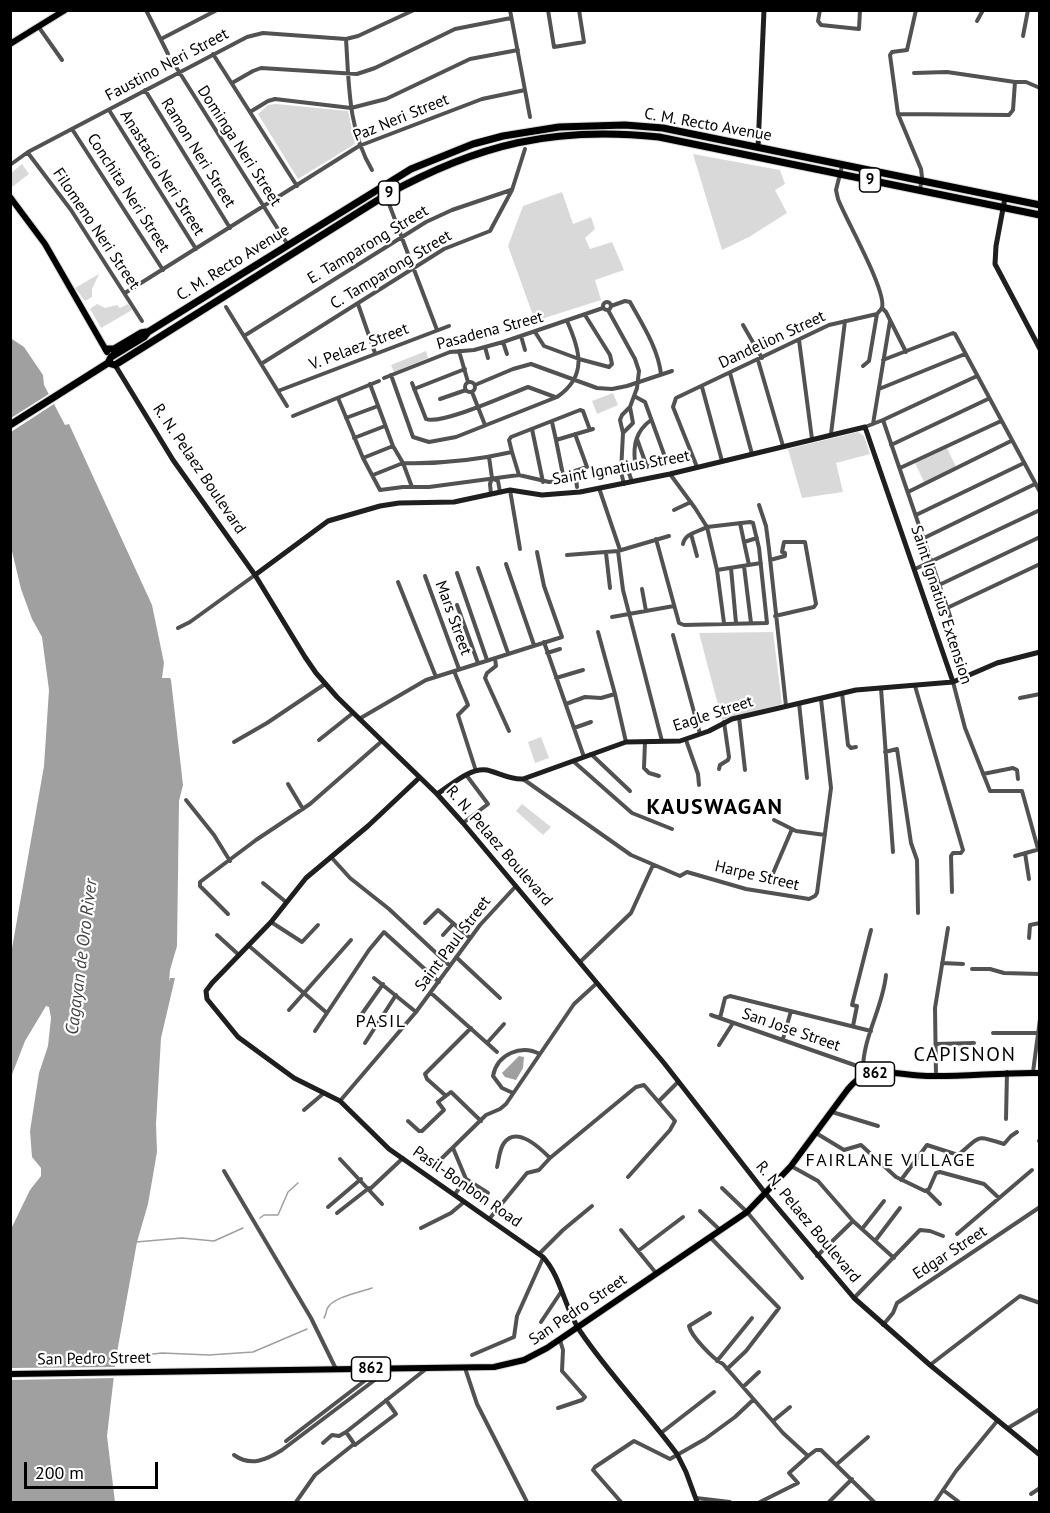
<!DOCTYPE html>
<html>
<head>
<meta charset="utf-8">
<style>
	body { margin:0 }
	#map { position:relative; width:1050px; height:1513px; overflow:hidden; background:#fff; font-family:"PT Sans",sans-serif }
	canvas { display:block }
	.frame { position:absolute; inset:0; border:12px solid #000; pointer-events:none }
	.scale { position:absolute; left:24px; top:1462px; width:134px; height:27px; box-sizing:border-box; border:3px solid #000; border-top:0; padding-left:8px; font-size:18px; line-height:21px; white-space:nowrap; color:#000; -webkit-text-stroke:4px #fff; paint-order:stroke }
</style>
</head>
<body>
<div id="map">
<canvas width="1050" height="1513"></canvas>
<div class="frame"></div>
<div class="scale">200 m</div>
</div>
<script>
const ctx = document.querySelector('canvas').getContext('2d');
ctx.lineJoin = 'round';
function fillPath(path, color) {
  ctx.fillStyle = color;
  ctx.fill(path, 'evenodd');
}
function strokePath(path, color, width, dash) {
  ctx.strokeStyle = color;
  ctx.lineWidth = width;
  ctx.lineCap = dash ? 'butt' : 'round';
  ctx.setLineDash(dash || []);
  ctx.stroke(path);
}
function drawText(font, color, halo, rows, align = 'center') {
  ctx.font = font + ' "PT Sans",sans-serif';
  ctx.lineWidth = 4.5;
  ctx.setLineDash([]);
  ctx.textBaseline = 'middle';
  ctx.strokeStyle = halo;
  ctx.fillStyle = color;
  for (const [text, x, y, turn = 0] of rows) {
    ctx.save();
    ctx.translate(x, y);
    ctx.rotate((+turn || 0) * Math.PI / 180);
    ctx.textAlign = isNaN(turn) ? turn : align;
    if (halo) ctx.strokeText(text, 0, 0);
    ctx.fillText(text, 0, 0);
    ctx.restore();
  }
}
const green = new Path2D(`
	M276 104 348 111 355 144 298 179 258 114 268 105Z
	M693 154 780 170 785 184 775 190 787 213 749 237 722 250Z
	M22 164 29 174 12 187 11 173Z
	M562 192 573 224 591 217 595 229 585 238 590 249 612 242 624 270 595 280 601 300 535 321 508 246 523 206Z
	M99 274 92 289V297L85 301 75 288Z
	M97 304 105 308 117 305 120 308 128 304 132 310 101 328 90 309Z
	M426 351 428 358 394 372 391 365Z
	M613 393 618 405 597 414 592 401Z
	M858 432 864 436 870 454 836 463 843 492 802 498 788 449Z
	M947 448 956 467 924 482 915 463Z
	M773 632 782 704 722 720 699 633Z
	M541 737 549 758 535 763 528 742Z
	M522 804 551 827 543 835 516 811Z`);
const water = new Path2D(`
	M10 335 12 339 24 347 43 375 44 385 65 425 69 424 152 605 164 663 162 678H170L171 680 183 785 179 801 177 946 170 970 169 982 170 978H175L161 1038 156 1124 157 1152 148 1204 137 1242 116 1358 107 1436 115 1502H11V1229L30 1190 41 1176V1168L32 1157 30 1131 39 1073 48 1046 51 1018 49 1007 46 1006 25 1041 11 1077V954L44 766 49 690 42 637 32 619 21 589 11 547Z
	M519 1056 524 1057 523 1068 516 1080 505 1077 502 1073Z`);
const pier = new Path2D(`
	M52 392 57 402 11 432V418Z
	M118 1367 117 1378 10 1380 11 1368Z`);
const stream = new Path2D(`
	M260 1218 264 1215H278L288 1192 298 1183
	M136 1242 182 1238 214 1241 243 1228
	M324 1318C326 1315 326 1312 327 1309 332 1297 361 1292 372 1288
	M115 1358 162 1353 209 1355 253 1352 307 1329`);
const street = new Path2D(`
	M146 10 168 54
	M510 10 530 117
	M548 10 554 47 584 42 579 10
	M820 10 818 21 821 25 859 29 860 10
	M916 10 907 50 892 52 890 55 898 114 921 169 922 177 920 190
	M977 21 983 10
	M38 26 62 60
	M1023 36 1028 10
	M161 39 217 10
	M346 39C349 84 348 130 372 170
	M213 54 297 186
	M171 59 288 245
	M1015 82H1026L1040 88
	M232 83 253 71 261 68 357 74 375 68 455 29 511 18
	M145 90 230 228
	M109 110 196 249
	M250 112 268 101 275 99 351 108 386 99 470 59 518 50
	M898 114 1009 115 1013 110 1015 82 947 72 914 73
	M72 129 163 270
	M28 153 71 210 142 321
	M10 165 28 152 247 37 263 33 346 39 358 36 414 10
	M842 166 836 190 838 199C846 220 887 291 882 308L886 312 906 352
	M386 196 437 330
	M125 293 359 146 482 99 525 90
	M603 306a4 4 0 1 1 8 0a4 4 0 1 1-8 0Z
	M358 304 375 353
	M611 306 625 301 630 302C642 324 658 348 661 374
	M226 307 287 406
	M608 310 635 359 639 371 637 388 630 407 622 415 620 420 623 433 621 472 624 484
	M743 325 762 358
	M535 332 544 346 579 359 609 367 612 364 610 355 585 315
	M244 336 426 222 452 210 511 190
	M521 336 525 350
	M799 340 812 439
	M503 342 507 354
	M485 347 488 358
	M459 351 468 382
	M758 360 783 446
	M883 360 953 333 955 334 1040 492
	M261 364 444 249 490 231 512 190 525 149
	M863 366 869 361 877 314
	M730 373 752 454
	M391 375 413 437 429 442 456 437 557 397C588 376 580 350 567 321
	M384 378 450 352 474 350 503 342 603 308
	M465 387a5 5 0 1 1 10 0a5 5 0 1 1-10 0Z
	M412 383 426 419C442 425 509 394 528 387L555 397
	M370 384 393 446 403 463C439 464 477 460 512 452L509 440 511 437 580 410 583 411 590 430
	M475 385 513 369 531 364 597 388 612 389 627 386 672 371
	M702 387 722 461
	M414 389 465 369
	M879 389 965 354
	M278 391 449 326
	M472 392 485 425
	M634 396 645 402 665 457 662 463 641 468 635 462C633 445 636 431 651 420
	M338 398 363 458
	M440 399 466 390
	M293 416 379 381
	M346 418 378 406
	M883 420 951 619
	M552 422 556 440
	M873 424 890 321
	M865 427 883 420 977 376
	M532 429 543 482
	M623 433 633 423 630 407
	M831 434 845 321
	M354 438 385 426
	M637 439 647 467
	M891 445 988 399
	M393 446 363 458 380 490 403 487H429L519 475 549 482 576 479 575 471 587 467 575 434
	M512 452 519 475
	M489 457 492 478 490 484 491 494
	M622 466 628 470 632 482
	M697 467 673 407 676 398 829 325 877 314 882 308
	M900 468 1001 421
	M373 475 403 463 412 487
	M493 479 498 481 500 492
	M576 479 577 487
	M564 480 556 440 593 429
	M599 488 620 550
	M510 490 520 549
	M908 492 1011 441
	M759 505 766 526 769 549 786 706
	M674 510 691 502
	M916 515 1024 463
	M740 523 744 542
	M691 534 697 556
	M924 538 1035 484
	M656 539 679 623 684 625 767 623 759 548 753 523 750 522 707 527 695 508 670 474
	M683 544C685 533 698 532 707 527L717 570 761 563
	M618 551 623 590 662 741
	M606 553 610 588
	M567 555 618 551 669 536
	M770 560 785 556V553L782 552 784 542H805L816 604 814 607 775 616
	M506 564 534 645
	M749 565 744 542 757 538
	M744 566 751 623
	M478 568 508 653
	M731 568 736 623
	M915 569 1040 510
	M717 570 724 623
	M457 573 487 660
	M425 576 459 669
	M398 582 436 677
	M939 585 1040 537
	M642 589 646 611
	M457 605 478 663
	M947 608 1040 564
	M612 617 674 606
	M178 628 190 622 255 575
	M598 632 615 694 626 742
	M673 635 700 734
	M544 642 584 757
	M547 653 560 649
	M495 658 496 666 487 673 485 678 509 731
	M454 671 468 705 458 715 476 771
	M556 678 583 670
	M953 682 965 728 990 791H1022L1038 849
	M915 686 963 850 961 853H953L951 856 952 892
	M881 688 893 852
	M842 693 848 745 851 748 856 747
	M1020 698 1040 694
	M799 703 807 778
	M566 704 585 697 601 698 615 694
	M739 717 745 770
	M359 719 426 680 562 637 544 586 537 552
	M574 728 591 722
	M319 740 353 713
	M686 740 698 774 699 785
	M234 742 267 723 325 684
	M645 742 644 768 649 773 659 776
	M885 752 897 749 911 843 917 860 918 913
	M591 754 630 791
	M573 761 632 813 672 829
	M719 769 720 765 728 760 729 757 724 722
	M983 774 1013 768 1017 770 1018 779
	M523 779 631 855 680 876 687 872 746 889 809 899 815 896 817 893 831 788 821 699
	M288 784 303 809
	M186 800 214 835 230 861
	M774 820 796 831 825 835
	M463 823 488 804 467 776
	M1025 853 1029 879
	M1015 856 1040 849
	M331 857 350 878 389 909 450 966
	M771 878 792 829
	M263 883 286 902
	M228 914 200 886V882L256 840 310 804 382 741
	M271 922 302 942 318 925
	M425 923 438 910 470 938
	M217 935 239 955
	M443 935 453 924
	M1029 938 1030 925 1040 923
	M248 945 327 1013
	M456 957 500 998
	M580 962 631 913 653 865
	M942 963 963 964
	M972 969H990L1004 973 1040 974
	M374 978 416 1012
	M431 993 497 1052
	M289 1010 351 940
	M711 1015 863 1068
	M359 1018 383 984
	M720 1018 725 998 730 996 871 1031
	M853 1026 857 1006 852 1005 871 930
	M315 1031 369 950 384 932 439 982
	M993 1033H1037
	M783 1039 791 1011
	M365 1043 396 995
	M487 1043 504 1024
	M936 1044 974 1043
	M719 1045 733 1023
	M863 1069C863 1037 883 1007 886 975
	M1033 1072 1040 1019
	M936 1076 935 1008 948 928
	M513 1093 502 1088 493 1076C497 1054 521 1044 540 1054
	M445 1095 427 1079 425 1074 471 1028
	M660 1100 678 1082
	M340 1101 416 1012 480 925 516 886
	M304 1110 324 1093
	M832 1112 878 1126
	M1006 1119 1007 1072
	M408 1121 419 1131H422L444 1110 438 1102 451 1092 481 1121
	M816 1133 844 1150 861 1145 896 1177 925 1191 929 1189 936 1173 940 1172 984 1184 999 1198
	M1039 1141 1040 1140
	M453 1148 466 1179 455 1194
	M340 1159 382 1204
	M437 1163 486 1115 500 1109 506 1104 574 1004 597 983
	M791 1166 818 1181 853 1221 894 1258
	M497 1167C499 1160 499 1150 504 1143 517 1125 541 1149 550 1158L636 1087 644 1085 675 1121 670 1130 628 1177
	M224 1171 311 1318 336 1369
	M466 1179 488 1193
	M901 1180 927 1145 958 1155C981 1137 973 1134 1004 1144L1011 1136 1017 1132
	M722 1188 747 1212 802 1278
	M370 1189 403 1158
	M927 1191 940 1204
	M328 1207 361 1179
	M700 1211 720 1230
	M337 1213 369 1188
	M490 1218 527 1173 539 1170 550 1158
	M421 1228 451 1213 464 1202
	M862 1229 884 1201
	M621 1230 656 1273
	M957 1234 1032 1170
	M710 1237 779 1308 746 1351 727 1369
	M875 1241 900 1208
	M638 1251 683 1217
	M539 1254 563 1230 592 1206
	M817 1256 853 1221
	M854 1298 920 1230 930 1231 943 1236
	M710 1313 689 1326C691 1336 713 1359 723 1364L783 1433 808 1456 816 1450H821L874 1502
	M541 1322 561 1292
	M883 1325 893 1313 897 1303 1040 1207
	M472 1355 514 1337 517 1316 543 1258
	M717 1361 752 1318
	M930 1365 1020 1296 1040 1303
	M465 1368 477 1404 527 1502
	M743 1387 759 1372
	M558 1408 582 1400 585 1397 562 1371 563 1350 560 1340
	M773 1421 790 1407
	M1008 1428 1040 1409
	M346 1432 355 1445 396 1414 386 1400
	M661 1433 714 1392
	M286 1441 367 1379 373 1370
	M323 1443 332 1435 339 1436 346 1432 426 1369
	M234 1455C251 1467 266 1460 282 1450L388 1370
	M837 1464 868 1437
	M943 1490 959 1502
	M1031 1494 1040 1488
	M696 1498 730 1502
	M296 1502 315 1475 354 1444
	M621 1502 593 1470 595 1467 634 1441 670 1459 705 1439 735 1417 753 1400
	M760 1502 798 1483 789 1473 808 1456
	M829 1502 852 1479
	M935 1502 956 1471 998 1420`);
const secondary = new Path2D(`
	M758 148 764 10
	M1005 198 996 246 995 264 1040 349
	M115 365 173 460 255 575 305 657 316 673 337 697 437 794 463 823 664 1063 766 1194 854 1298 930 1365 1040 1455
	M255 575 328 521 380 506 399 503 454 502 510 490 542 495 580 492 670 474 865 427 953 682
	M419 778 368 826 306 878 271 922 212 983 206 991 207 999 238 1037 294 1078 340 1101 389 1149 543 1257C562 1278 564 1308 580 1331 609 1374 646 1412 677 1454L686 1472 697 1502
	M437 794C450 786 470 767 487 770 499 773 511 780 523 779L626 742 680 741 709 731 732 719 856 690 953 682 997 663 1040 652`);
const primary = new Path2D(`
	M10 44 65 10
	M10 197 45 244 107 352
	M10 1374 494 1367 524 1360 547 1348 747 1212 791 1166 848 1089C853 1083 858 1078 866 1075 885 1069 908 1076 927 1076 965 1077 1002 1072 1040 1073`);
const highway = new Path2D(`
	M106 349H114L141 333 146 332
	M108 363 115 365 386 195C478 144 554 126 659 137L1040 215
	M10 425 108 363 111 357 144 337 148 332 411 169 473 144 503 136 559 127 625 125 663 128 1040 205`);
const shields = [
	[870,180,21],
	[389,193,21],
	[875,1074,39],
	[371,1369,39]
];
const shieldNames = [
	["9",870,180],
	["9",389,193],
	["862",875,1074],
	["862",371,1369]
];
const streetNames = [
	["Faustino Neri Street",167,65,-28],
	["Paz Neri Street",401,118,-22],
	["C. M. Recto Avenue",708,125,10],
	["Dominga Neri Street",239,146,57],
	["Ramon Neri Street",198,153,58],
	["Anastacio Neri Street",162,173,58],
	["Conchita Neri Street",128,193,57],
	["Filomeno Neri Street",96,229,56],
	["E. Tamparong Street",368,245,-31],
	["C. M. Recto Avenue",233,263,-32],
	["C. Tamparong Street",391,270,-31],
	["Pasadena Street",490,331,-15],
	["Dandelion Street",772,340,-25],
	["V. Pelaez Street",359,347,-21],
	["Saint Ignatius Street",621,468,-10],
	["R. N. Pelaez Boulevard",199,469,56],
	["Saint Ignatius Extension",941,605,72],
	["Mars Street",453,618,70],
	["Eagle Street",713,714,-18],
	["R. N. Pelaez Boulevard",499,846,49],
	["Harpe Street",757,876,13],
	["Saint Paul Street",453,944,-53],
	["San Jose Street",791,1030,19],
	["Pasil-Bonbon Road",467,1187,35],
	["R. N. Pelaez Boulevard",808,1222,50],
	["Edgar Street",950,1253,-33],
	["San Pedro Street",578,1310,-34],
	["San Pedro Street",94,1359,-1]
];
const waterNames = [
	["Cagayan de Oro River",82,957,-83]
];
const neighbourhoodNames = [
	["PASIL",381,1022],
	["FAIRLANE VILLAGE",891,1161]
];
const quarterNames = [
	["CAPISNON",965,1055]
];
const districtNames = [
	["KAUSWAGAN",715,808]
];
fillPath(green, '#d9d9d9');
fillPath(water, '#a0a0a0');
fillPath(pier, '#fff');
strokePath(stream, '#a0a0a0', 1.5);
strokePath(primary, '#dbdbdb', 8);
strokePath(highway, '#dbdbdb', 9);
strokePath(street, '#525252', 4);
strokePath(secondary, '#1f1f1f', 5);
strokePath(primary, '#000', 6);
strokePath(highway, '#000', 7);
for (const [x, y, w] of shields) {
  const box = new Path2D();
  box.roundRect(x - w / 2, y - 12, w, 24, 4.5);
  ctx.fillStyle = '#fff';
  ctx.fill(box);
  strokePath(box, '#000', 1.5);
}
drawText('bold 15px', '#000', null, shieldNames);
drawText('16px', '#000', '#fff', streetNames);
drawText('italic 18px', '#414141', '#fff', waterNames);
ctx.letterSpacing = '1.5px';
drawText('18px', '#000', '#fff', neighbourhoodNames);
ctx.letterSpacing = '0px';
ctx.letterSpacing = '1.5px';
drawText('20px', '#000', '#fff', quarterNames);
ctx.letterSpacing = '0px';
ctx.letterSpacing = '1.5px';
drawText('bold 22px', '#000', '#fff', districtNames);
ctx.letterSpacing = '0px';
</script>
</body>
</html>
